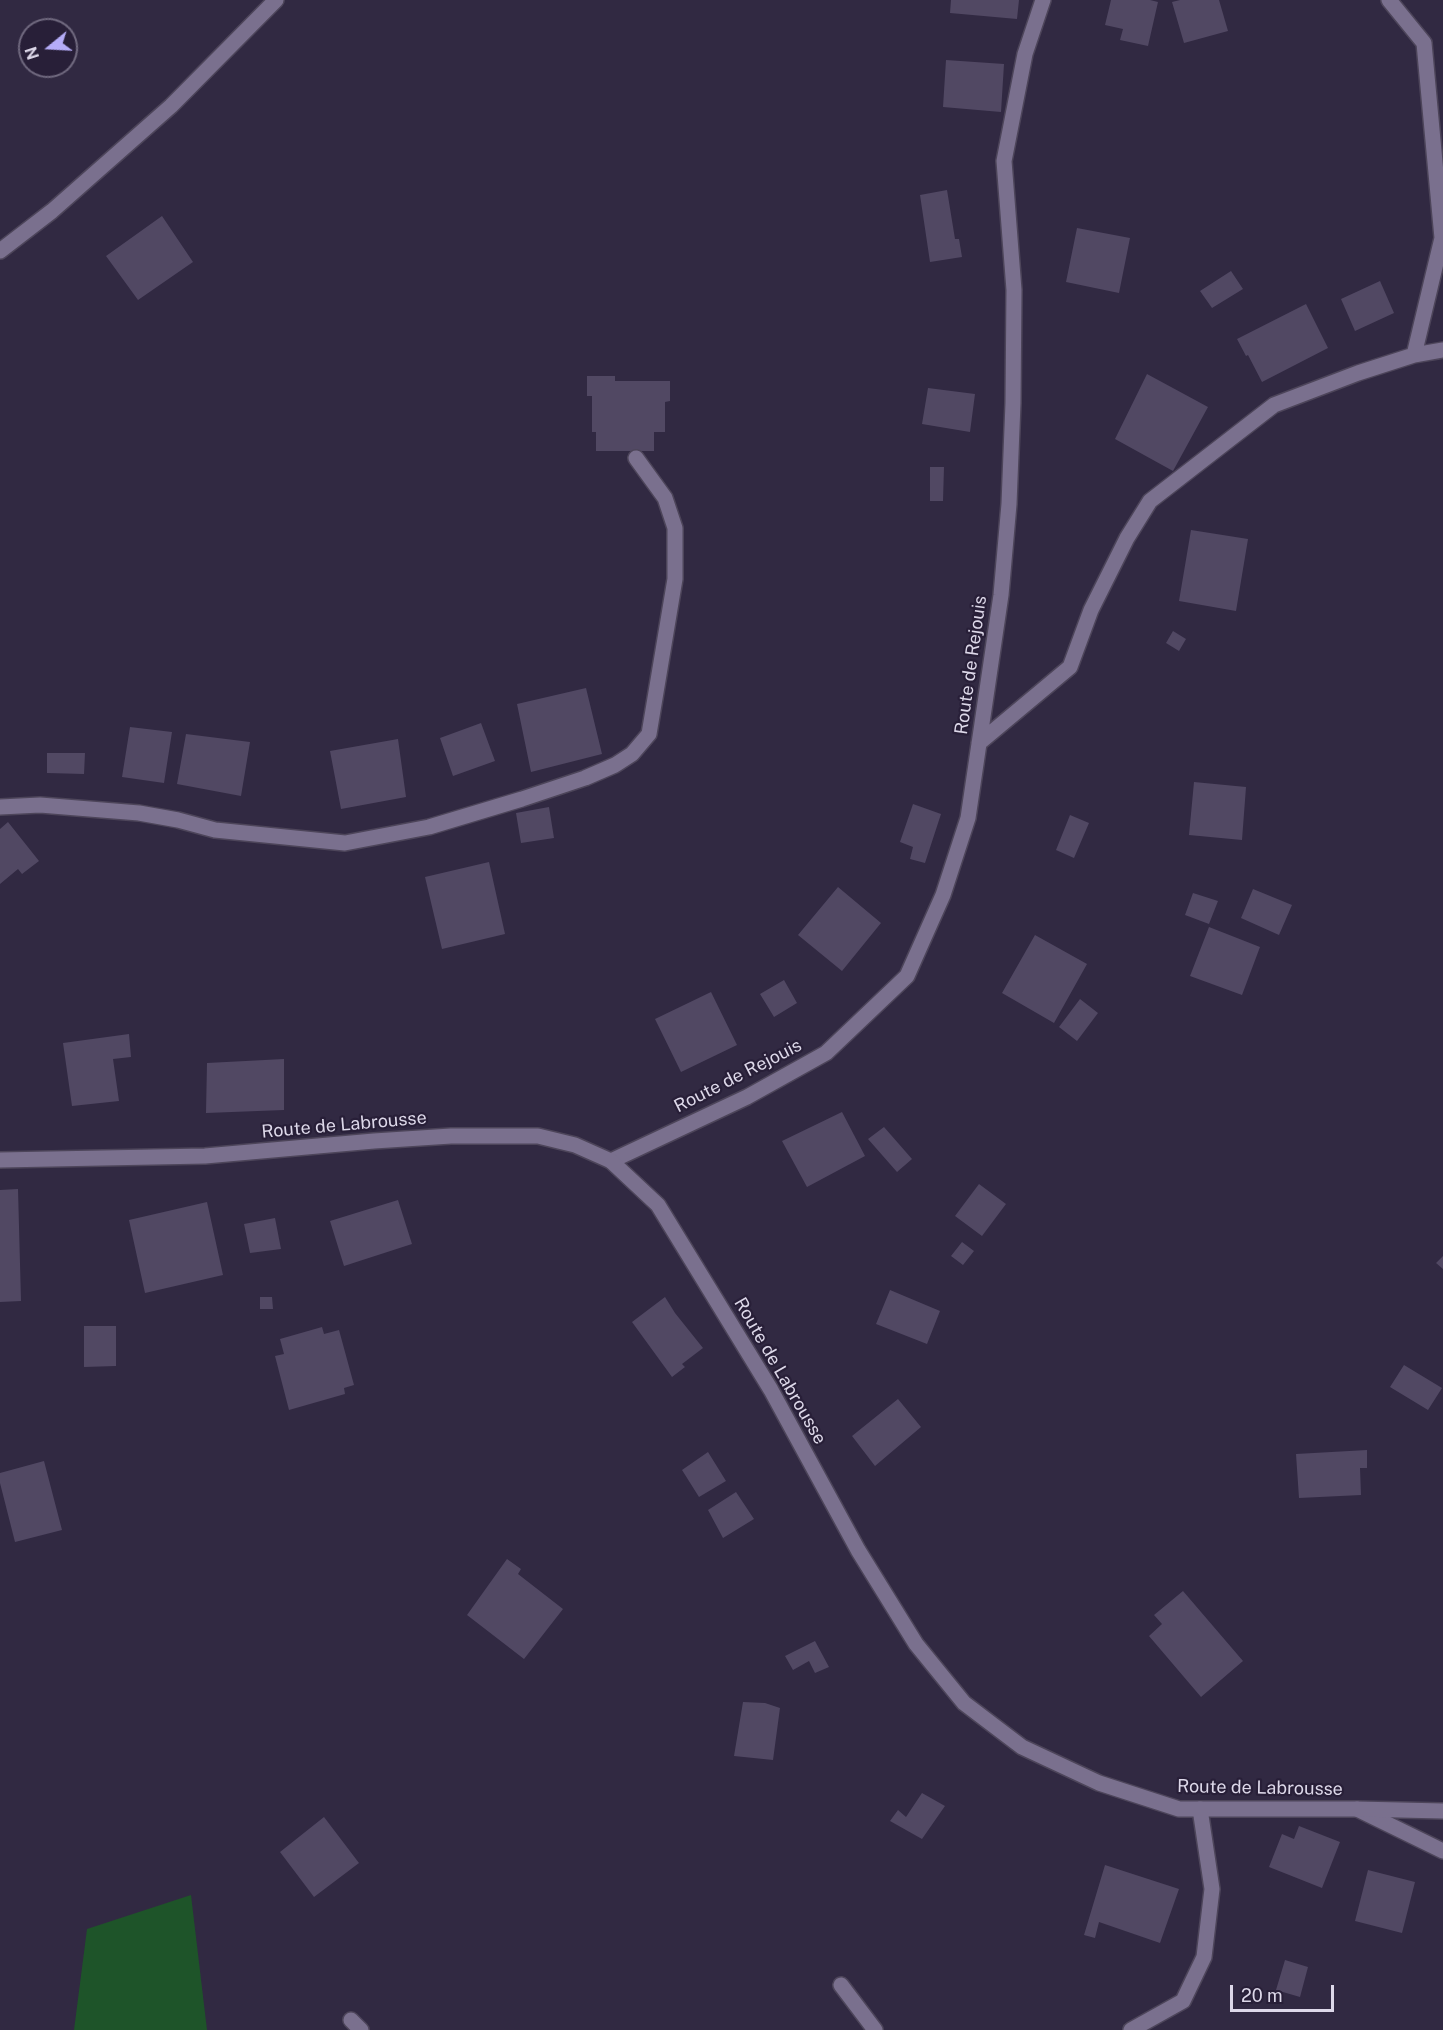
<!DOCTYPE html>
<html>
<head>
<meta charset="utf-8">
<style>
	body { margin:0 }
	#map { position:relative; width:1443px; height:2030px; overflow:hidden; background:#312942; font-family:"Public Sans",sans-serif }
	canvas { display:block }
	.north { position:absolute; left:18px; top:18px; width:60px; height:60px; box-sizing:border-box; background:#281f38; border:2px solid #70697f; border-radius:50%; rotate:252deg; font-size:16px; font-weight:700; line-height:24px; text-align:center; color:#ddd8e9 }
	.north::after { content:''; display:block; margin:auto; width:21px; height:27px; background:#b5acf8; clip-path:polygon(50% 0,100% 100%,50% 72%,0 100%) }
	.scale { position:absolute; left:1230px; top:1985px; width:104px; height:27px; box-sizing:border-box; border:3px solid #ddd8e9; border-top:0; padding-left:8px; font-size:18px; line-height:21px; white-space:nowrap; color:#ddd8e9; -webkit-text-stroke:4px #281f38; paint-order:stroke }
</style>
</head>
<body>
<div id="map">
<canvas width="1443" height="2030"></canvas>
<div class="north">N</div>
<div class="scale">20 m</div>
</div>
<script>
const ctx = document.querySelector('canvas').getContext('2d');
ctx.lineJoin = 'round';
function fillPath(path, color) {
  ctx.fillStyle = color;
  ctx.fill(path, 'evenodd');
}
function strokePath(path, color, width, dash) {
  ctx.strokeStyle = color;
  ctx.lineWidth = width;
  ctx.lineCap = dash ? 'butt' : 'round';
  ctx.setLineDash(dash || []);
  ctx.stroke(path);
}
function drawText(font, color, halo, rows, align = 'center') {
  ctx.font = font + ' "Public Sans",sans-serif';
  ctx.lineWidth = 4.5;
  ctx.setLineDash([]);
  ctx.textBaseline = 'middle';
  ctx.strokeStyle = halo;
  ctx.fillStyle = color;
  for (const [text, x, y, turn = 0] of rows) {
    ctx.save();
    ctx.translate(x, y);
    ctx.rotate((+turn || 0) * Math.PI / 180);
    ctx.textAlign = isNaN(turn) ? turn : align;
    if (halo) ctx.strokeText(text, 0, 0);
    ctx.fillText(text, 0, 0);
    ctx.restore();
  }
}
const green = new Path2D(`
	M191 1895 207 2030H74L87 1929Z`);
const building = new Path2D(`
	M951 0H1019L1017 19 950 13Z
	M1111 0H1150L1158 2 1148 46 1120 40 1123 29 1105 25Z
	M1180 0H1219L1228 31 1184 43 1172 2Z
	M946 60 1004 64 1001 112 943 107Z
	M947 190 955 239H959L962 257 930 262 920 195Z
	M162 216 193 262 138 300 106 256Z
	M1077 228 1130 238 1119 293 1066 282Z
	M1231 271 1243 289 1212 308 1200 291Z
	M1380 281 1394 313 1355 331 1341 299Z
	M1306 304 1328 348 1262 382 1248 355 1246 356 1237 339Z
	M1147 374 1208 407 1173 471 1115 439Z
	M587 376H615V381H670V401L665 402V432H654V451H596V432H592V396H587Z
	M928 388 975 394 970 432 922 424Z
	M930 467H944L943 501H930Z
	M1191 530 1248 539 1236 611 1179 601Z
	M1173 631 1186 639 1179 651 1166 643Z
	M586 688 602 754 531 772 517 704Z
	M481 723 495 761 453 776 440 738Z
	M130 727 172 732 164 783 122 777Z
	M186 734 250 742 241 796 177 784Z
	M398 739 406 797 341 809 330 751Z
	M47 753H85L84 774 47 773Z
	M1194 782 1246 787 1242 840 1189 835Z
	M913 804 941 814 925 863 910 859 913 847 900 842Z
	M549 807 554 838 521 843 516 813Z
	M1070 815 1089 823 1074 858 1056 850Z
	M8 822 39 861 22 874 18 869 0 884V829Z
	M489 862 505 934 442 949 425 877Z
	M838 887 881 923 842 971 798 935Z
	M1253 889 1292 905 1279 935 1241 918Z
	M1193 893 1218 901 1209 924 1185 915Z
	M1209 927 1260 947 1242 995 1190 976Z
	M1035 935 1087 964 1054 1023 1002 993Z
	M784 980 797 1003 774 1017 760 994Z
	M711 992 737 1045 681 1072 655 1019Z
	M1080 999 1098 1013 1077 1041 1059 1027Z
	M129 1034 131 1057 113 1059 119 1101 72 1106 63 1043Z
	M284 1059V1110L206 1113 207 1063Z
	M842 1112 865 1156 807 1187 782 1141Z
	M884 1127 912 1159 897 1172 868 1139Z
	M979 1184 1006 1204 982 1236 955 1216Z
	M18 1189 21 1301 0 1302V1190Z
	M398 1200 412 1244 344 1266 330 1221Z
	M207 1202 223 1275 145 1293 129 1220Z
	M275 1218 281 1249 250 1253 244 1224Z
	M962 1242 974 1251 963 1265 951 1256Z
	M1443 1256V1269L1436 1263Z
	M890 1290 940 1311 927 1344 876 1324Z
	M260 1297H272L273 1309H260Z
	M665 1297 675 1313 703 1348 682 1364 685 1367 672 1377 632 1322Z
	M84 1326H116V1366L84 1367Z
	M322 1327 324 1334 339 1330 354 1385 344 1388 345 1394 289 1410 275 1356 284 1354 280 1339Z
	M1404 1365 1442 1388 1428 1410 1390 1387Z
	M898 1399 921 1427 875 1466 852 1436Z
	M1367 1450V1468H1360L1361 1495 1299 1498 1296 1454Z
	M708 1452 726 1481 699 1497 682 1470Z
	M44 1461 62 1530 15 1542 0 1483V1473Z
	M736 1492 754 1519 723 1538 708 1510Z
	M507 1559 521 1569 518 1574 563 1609 524 1659 467 1615Z
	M1183 1591 1243 1661 1201 1697 1149 1636 1162 1624 1154 1615Z
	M815 1641 829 1667 815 1673 809 1661 793 1670 785 1656Z
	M743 1702 765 1703 780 1708 773 1760 734 1756Z
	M922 1793 945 1806 922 1839 890 1821 898 1810 906 1817Z
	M324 1817 359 1863 314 1897 280 1852Z
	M1299 1826 1340 1842 1322 1888 1269 1867 1282 1834 1294 1839Z
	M1105 1865 1179 1889 1160 1943 1099 1922 1095 1938 1084 1935Z
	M1368 1870 1415 1882 1402 1933 1355 1921Z
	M1285 1960 1308 1967 1300 1997 1276 1990Z`);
const service = new Path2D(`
	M351 2020 361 2030`);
const minor = new Path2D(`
	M1389 0 1424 43 1442 238 1414 355
	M0 251 52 211 171 106 276 0
	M979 743 1070 667 1091 610 1127 538 1150 501 1274 405 1358 373 1414 355 1443 350
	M0 807 40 805 139 813 178 820 215 830 345 843 429 827 522 799 585 778 615 765 632 754 649 734 675 579V528L665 498 636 458
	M611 1161 747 1097 826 1053 907 976 943 895 968 818 1001 595 1009 504 1013 403 1014 290 1004 161 1025 54 1043 0
	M1357 1809 1443 1851
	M841 1985 875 2030
	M1131 2030 1183 2001 1204 1957 1212 1889 1200 1809`);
const tertiary = new Path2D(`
	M0 1160 205 1156 374 1141 451 1136H538L575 1145 611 1161 658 1205 771 1390 858 1550 916 1644 964 1703 1022 1747 1099 1783 1179 1809H1357L1443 1811`);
const streetNames = [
	["Route de Rejouis",971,665,-82],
	["Route de Rejouis",738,1076,-27],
	["Route de Labrousse",344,1125,-5],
	["Route de Labrousse",780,1371,60],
	["Route de Labrousse",1260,1788,1]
];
fillPath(green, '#1e5429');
fillPath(building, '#514863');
strokePath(service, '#4d455a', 18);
strokePath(minor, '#4d455a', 18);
strokePath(tertiary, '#4d455a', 18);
strokePath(service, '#7a708e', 15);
strokePath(minor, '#7a708e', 15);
strokePath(tertiary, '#7a708e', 15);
drawText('18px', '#ddd8e9', '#281f38', streetNames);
</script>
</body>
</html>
